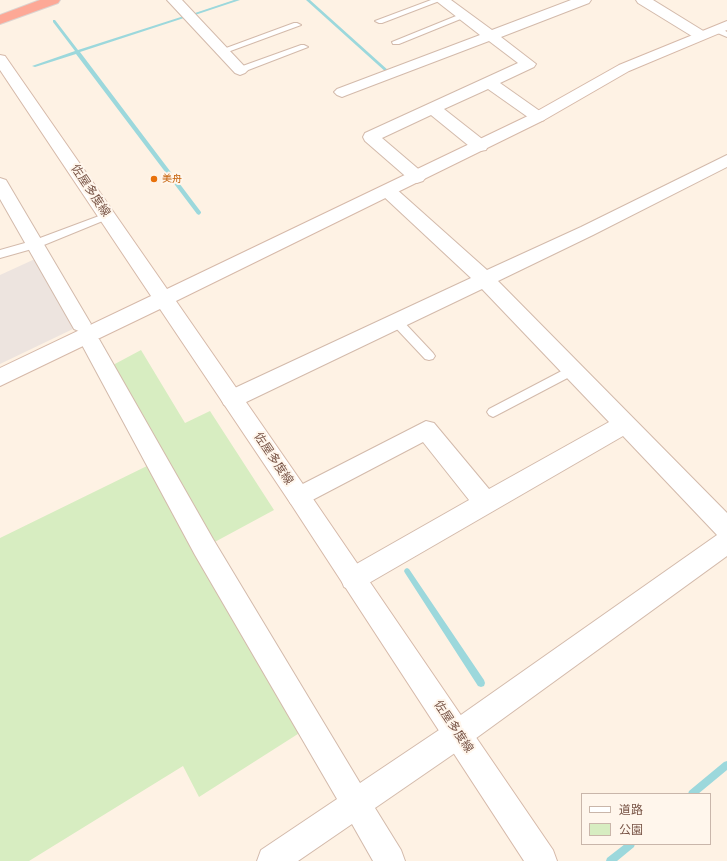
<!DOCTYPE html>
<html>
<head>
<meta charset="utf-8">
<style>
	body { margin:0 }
	#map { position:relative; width:727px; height:861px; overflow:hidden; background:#fef2e4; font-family:Poppins,"Noto Sans JP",sans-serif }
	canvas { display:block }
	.legend { position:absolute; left:581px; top:793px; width:130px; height:52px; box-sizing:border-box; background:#fff6ec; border:1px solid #c9b6aa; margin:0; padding:5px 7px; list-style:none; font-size:12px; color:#795547 }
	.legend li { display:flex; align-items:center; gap:8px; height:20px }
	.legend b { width:20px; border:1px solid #c9b6aa }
</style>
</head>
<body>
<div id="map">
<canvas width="727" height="861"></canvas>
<ul class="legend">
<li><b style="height:5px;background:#fff"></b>道路</li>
<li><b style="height:11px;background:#d7edc1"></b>公園</li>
</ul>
</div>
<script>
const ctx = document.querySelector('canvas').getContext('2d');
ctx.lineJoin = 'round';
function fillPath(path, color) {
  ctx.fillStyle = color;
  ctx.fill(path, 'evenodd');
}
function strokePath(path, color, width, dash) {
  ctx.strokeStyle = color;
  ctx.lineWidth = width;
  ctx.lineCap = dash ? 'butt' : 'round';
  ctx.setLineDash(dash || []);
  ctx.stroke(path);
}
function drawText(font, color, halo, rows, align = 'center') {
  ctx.font = font + ' Poppins,"Noto Sans JP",sans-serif';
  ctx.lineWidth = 4;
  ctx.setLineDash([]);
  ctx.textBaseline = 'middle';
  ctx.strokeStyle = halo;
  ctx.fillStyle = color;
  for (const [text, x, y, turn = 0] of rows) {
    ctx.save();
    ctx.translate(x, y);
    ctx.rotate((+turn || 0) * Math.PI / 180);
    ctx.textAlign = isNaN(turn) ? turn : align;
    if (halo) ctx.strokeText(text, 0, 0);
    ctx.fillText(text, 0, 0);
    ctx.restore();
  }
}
const industrial = new Path2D(`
	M35 259 75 328 0 364V275Z`);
const green = new Path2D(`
	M141 350 185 423 210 411 274 510 211 544 113 365Z
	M149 465 301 732 199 797 183 766 29 861H0V538Z`);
const stream = new Path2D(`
	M234 0H240L192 16 189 15Z
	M306 0H310L389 71V73H387Z
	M184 16 187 17 80 52 201 212V213L199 215 197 214 76 54 35 67 32 66 75 51 53 22V20H55L78 50Z
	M407 568 409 569 484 680 485 683 484 686 481 687 478 686 405 573 404 571 405 569Z
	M727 761V770L698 794H688L689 791 724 762Z
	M625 844H635L634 847 617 861H606L607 858Z`);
const lane = new Path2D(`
	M431 0H442L382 23H379L375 21Z
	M461 14H464L468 16 399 44H393L392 42Z
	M294 23H297L301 25 225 53H219L218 51Z
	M713 27H719L727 32V37L713 31Z
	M301 45H304L308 47 243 72H240L236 70 237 68Z
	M107 213 110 214 112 216 110 218 39 247 0 258V250L32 241Z
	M397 318 401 319 433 353 435 356 433 359 429 360 425 359 393 325 392 322 393 319Z
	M573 365 577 367 579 370 577 373 497 415 493 417 489 415 487 412 489 409Z`);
const street = new Path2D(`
	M167 0H182L245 67 248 70 245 73 240 75 235 73Z
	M435 0H451L492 30 571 0H591L589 3 501 37 536 64 534 67 500 83 544 114 546 117 544 120 538 122 532 120 488 89 444 109 486 142 488 146 486 150 480 151 474 150 431 115 382 138 423 173 426 177 423 181 417 183 411 181 365 141 363 137 365 133 518 63 489 41 347 95 342 97 337 95 334 92 337 89 480 35Z
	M636 0H653L705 32 707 35 705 38 700 39 695 38 638 3Z
	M727 155V167L593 235 498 281 727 513V556L468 744 375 808 401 850 405 861H373L352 824 298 861H257L261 850 337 799 195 555 82 345 85 339 92 337 99 339 213 539 360 783 448 724 717 535 623 436 362 587 353 591 344 587 341 579 344 571 469 500 423 442 299 507 291 504 287 497 291 490 426 421 434 423 489 489 609 422 482 289 240 405 232 408 224 405 221 399 224 393 471 278 382 195 379 191 382 187 388 185 394 187 487 270 581 227Z
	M0 178 6 180 88 319 91 324 88 329 81 332 74 329 0 199Z`);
const secondary = new Path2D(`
	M727 21V30L629 71 544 120 176 301 307 490 553 850 557 861H524L291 504 160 309 0 386V368L151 296 0 70V55L5 56 167 289 532 114 619 65Z`);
const highway = new Path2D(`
	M40 0H60L58 3 0 24V15Z`);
const markers = [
	[154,179,4,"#e8710a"]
];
const farFoodnames = [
	["美舟",162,179]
];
const streetNames = [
	["佐屋多度線",90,191,56],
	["佐屋多度線",273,459,56],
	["佐屋多度線",453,727,56]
];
fillPath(industrial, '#ede4df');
fillPath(green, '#d7edc1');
fillPath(stream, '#9cd8dc');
strokePath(lane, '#d3baab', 2);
strokePath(street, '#d3baab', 2);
strokePath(secondary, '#d6b9a9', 2);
strokePath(highway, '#dcd3cf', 2);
fillPath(lane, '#fff');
fillPath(street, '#fff');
fillPath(secondary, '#fff');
fillPath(highway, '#fda896');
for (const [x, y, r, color] of markers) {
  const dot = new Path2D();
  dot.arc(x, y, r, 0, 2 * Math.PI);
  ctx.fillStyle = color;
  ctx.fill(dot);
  strokePath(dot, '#fff6ec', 1.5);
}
drawText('10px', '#c56008', '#fff6ec', farFoodnames, 'left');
drawText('12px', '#795547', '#fff6ec', streetNames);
</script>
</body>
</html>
